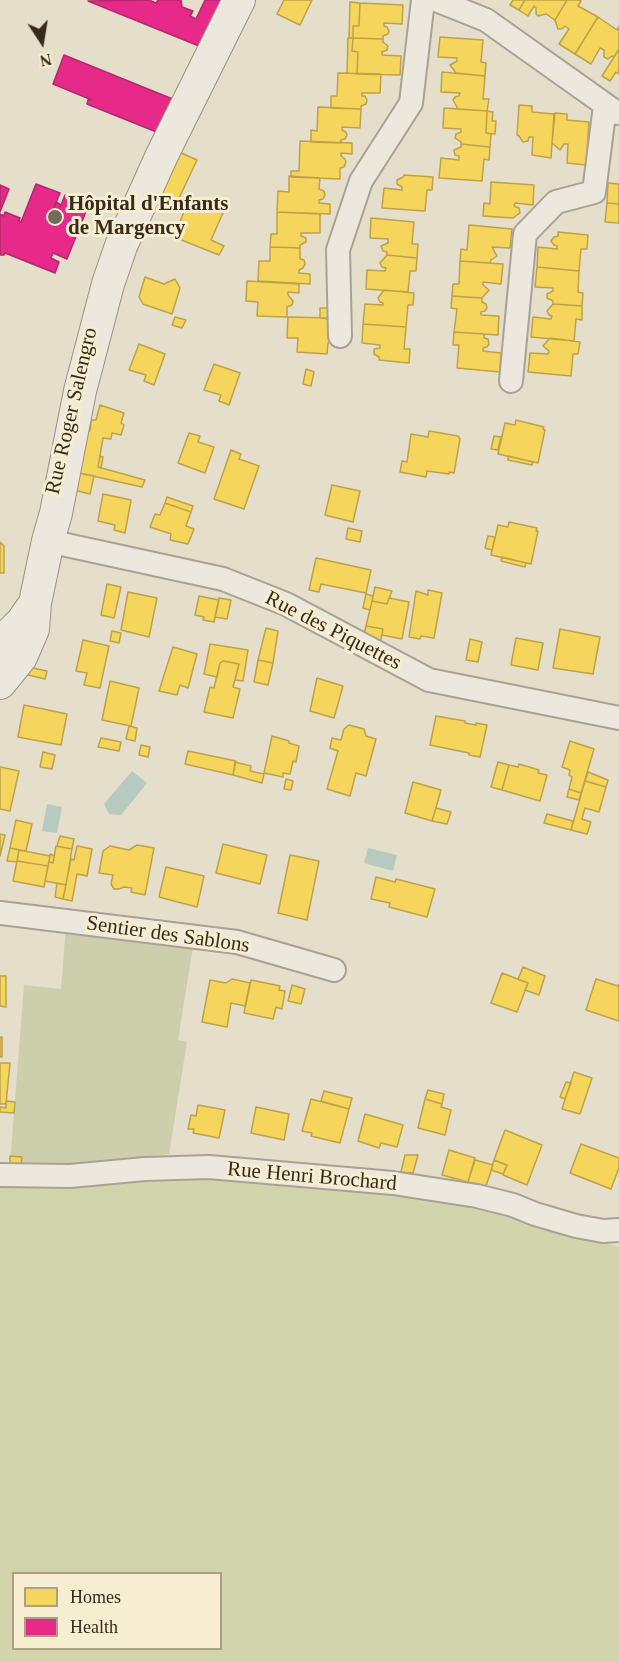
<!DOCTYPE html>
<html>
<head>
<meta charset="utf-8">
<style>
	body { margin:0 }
	#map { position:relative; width:619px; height:1662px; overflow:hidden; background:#e4deca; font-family:"Times New Roman",serif }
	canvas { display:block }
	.legend { position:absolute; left:12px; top:1572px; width:210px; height:78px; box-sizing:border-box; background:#f7edd0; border:2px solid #ab9f88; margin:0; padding:8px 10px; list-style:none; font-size:18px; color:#382b1c }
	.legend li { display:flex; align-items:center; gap:12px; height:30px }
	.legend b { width:30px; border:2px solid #ab9f88 }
	.north { position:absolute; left:12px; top:12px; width:60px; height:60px; -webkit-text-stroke:4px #f7edd0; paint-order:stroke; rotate:168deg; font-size:16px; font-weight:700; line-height:24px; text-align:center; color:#382b1c }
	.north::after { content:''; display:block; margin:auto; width:21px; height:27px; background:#382b1c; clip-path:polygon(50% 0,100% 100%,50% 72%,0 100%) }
</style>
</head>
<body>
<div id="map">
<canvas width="619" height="1662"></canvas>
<ul class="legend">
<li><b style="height:16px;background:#f6d55c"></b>Homes</li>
<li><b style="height:16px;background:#e7298a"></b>Health</li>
</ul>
<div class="north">N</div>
</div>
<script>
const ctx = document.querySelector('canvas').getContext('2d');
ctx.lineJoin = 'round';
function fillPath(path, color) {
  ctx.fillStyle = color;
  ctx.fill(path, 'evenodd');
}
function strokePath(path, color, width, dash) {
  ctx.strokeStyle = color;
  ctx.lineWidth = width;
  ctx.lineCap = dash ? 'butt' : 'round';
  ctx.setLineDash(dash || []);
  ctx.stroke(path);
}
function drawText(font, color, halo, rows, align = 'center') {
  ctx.font = font + ' "Times New Roman",serif';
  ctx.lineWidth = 6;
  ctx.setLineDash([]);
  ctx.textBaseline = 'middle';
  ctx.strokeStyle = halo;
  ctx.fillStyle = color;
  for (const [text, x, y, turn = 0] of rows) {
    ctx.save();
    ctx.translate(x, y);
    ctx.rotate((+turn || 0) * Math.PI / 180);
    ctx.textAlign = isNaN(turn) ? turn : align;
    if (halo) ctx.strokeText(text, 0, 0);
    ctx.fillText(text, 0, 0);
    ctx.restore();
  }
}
const green = new Path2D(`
	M210 1174 471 1204 619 1247V1662H0V1185ZM14 1574H220V1648H14Z`);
const cemetery = new Path2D(`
	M66 926 193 947 178 1040 187 1042 169 1154C117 1163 63 1166 10 1164L24 985 61 989Z`);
const water = new Path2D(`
	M132 771 147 783 121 815 109 814 104 804Z
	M47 804 62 807 57 833 42 831Z
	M368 848 397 855 393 871 364 863Z`);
const homes = new Path2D(`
	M284 0H312L300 25 277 14Z
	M513 0H525L519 10 510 5Z
	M525 0H567L555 20 546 14 538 16 536 14V8L534 6 528 16 519 10Z
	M567 0H579L581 1 578 6 598 17 575 54 559 44 569 29 565 26 562 29H558L555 20Z
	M350 2 360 3 359 26H353V38H349Z
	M360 3 403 5 402 24 384 23V26L387 27 389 31 388 34 383 36V39L353 38V26H359Z
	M598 17 617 30 619 26V49L614 57 612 56 608 59 604 57V50L600 48 591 64 575 54Z
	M440 37 483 40 481 62 486 63 485 76 456 73 450 65 457 61V58L438 57Z
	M348 38H353L352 51 358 52 357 74 347 73Z
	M353 38 383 39V42L388 46 387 50 382 52V55L401 56 400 75 357 74 358 52 352 51Z
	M619 49V74L616 72 610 81 602 76Z
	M442 72 485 76 483 99H489L487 111 458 109 453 100 455 97 459 96 460 93 441 92Z
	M338 73 381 74 380 93H362V96H365L367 100 366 104 361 106V109L331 108V96H337Z
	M519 105 532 106V112L554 114 551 158 532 155 533 137H529L528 141 523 142 519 136 517 135Z
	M318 107 361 109 360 128 342 127V130L346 132 347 135 345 139 341 140V143L311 142V130L317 131Z
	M444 108 487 111 486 133 491 134 490 147 461 144V142L455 138 456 134 461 132V129L443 128Z
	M487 111 493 112 492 121H496L495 134 486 133Z
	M555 113 567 114V120L589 122 586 165 567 163 568 144H564L560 150 552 143Z
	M300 141 352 143V154L341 153V156L345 159 346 162 344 167 340 168V179L291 177V171H299Z
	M461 144 490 147 489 160 484 159 482 181 439 178 441 158 459 160V156L455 155 454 150 461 147Z
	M177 151 197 160 174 209 154 201Z
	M404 175 433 177 432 190H427L425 211 382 208 384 188 402 190V187L397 184V180L403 177Z
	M289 176 320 178 319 189 324 191 325 195 323 199 319 200V203L330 204V214L277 212 278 191 289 192Z
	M491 182 534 185 533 205 515 203 514 206 519 208 520 213 513 218 483 216 484 203 490 204Z
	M608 183 619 184V204L607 203Z
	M189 199 199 203 201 200 214 206 213 209 223 213 211 240 224 246 219 255 174 237Z
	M607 203 619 204V223L605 222Z
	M277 212 320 214V233H301V236L306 238V242L300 245V248L270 247 271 234H277Z
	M371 218 414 222 412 244H418L417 258 387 255V252L383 251 381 246 388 243V239L370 238Z
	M469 225 512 229 510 248 492 247 497 256 491 260 490 263 460 261 461 249 467 250Z
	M558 232 588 235 587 249H581L579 271 537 267 538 247 557 249V246L554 245 551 241 554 237 558 236Z
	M270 247 300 248V259L304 260 305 264 303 268 299 270V273L310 274V284L258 281 259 261H270Z
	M387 255 417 258 416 271H410L408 292 366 289 367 270 385 271 386 268 382 267 380 263Z
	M460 261 503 264 501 284 483 282V285L489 290 482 298 452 296 453 284H459Z
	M537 267 579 271 578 292 583 293 582 306 553 304V301L547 298V294L553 291V288L535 287Z
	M145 277 164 284 175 279 180 288 172 314 143 304 139 297Z
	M247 281 299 284V293L288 292V295L293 301 292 305 287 307V317L257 316 258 302 246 301Z
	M384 290 414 293 413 305H408L406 327 363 324 365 304 383 305V303L380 302 378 298Z
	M452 296 482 298V302L486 304 487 308 485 311 481 312V315L499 316 498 335 454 332 457 309 451 308Z
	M553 304 582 306V320L576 319 574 341 531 337 533 317 551 319 552 316 549 315 547 311Z
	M320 308H331L330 319 320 318Z
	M175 317 186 320 182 328 172 325Z
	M288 317 331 318 329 332 332 333V342L328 343 327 354 297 352 298 338H287Z
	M363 324 406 327 404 349H410L409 363 379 360V357L374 354V349L380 348V345L362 343Z
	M454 332 484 334V338L488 339 489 344 487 347 483 348V351L501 353 500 372 457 368 459 345H453Z
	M550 338 580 342 578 354H573L571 376 528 372 530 353 548 354 549 351 543 346Z
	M139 344 165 354 154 385 144 381 146 375 129 370Z
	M214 364 240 373 229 405 219 401 221 395 204 390Z
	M306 369 314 372 311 386 303 384Z
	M100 405 124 413 121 423 124 425 121 435 112 433 111 439 103 438 98 467 145 480 142 487 79 473 87 430 90 431 91 420H96Z
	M516 420 544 427 543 429 545 430 538 463 498 454 505 423 515 425Z
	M429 431 458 436 460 439 454 473 449 472V474L427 471 426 477 400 472 402 461 407 462 411 434 428 437Z
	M189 433 200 436 198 442 214 447 205 473 178 463Z
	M494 436 501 437 498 450 491 449Z
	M231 450 241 454 239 459 259 466 244 509 214 499Z
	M100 456 103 457 101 468 98 467Z
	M508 456 533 462 532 465 508 460Z
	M79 473 94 476 90 494 74 490Z
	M332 485 360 491 353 522 325 515Z
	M103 494 131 500 125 533 114 530 115 525 98 521Z
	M167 497 193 506 191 512 165 503Z
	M165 503 191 512 186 526 194 529 188 544 170 540 171 534 150 527 155 514 160 515Z
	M509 522 537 528 536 531H538L531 564 491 555 498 525 508 527Z
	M348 528 362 531 360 542 346 539Z
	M488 536 495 537 492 550 485 548Z
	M0 542 4 546V573H0Z
	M502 557 526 563 525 567 501 561Z
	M316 558 371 570 366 593 321 584 319 592 309 590Z
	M107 584 121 587 114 618 101 615Z
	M375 587 392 591 387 604 372 601Z
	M428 590 442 593 434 638 421 636 420 639 409 637 416 591 428 595Z
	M128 592 157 598 149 637 121 630Z
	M366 594 373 596 370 610 363 608Z
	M199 596 219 600 214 622 203 620 204 617 195 615Z
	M219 598 231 600 227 619 215 617Z
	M389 598 409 602 402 639 382 635 383 629 366 626 372 601 387 604Z
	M366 626 383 629 380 643 364 634Z
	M266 628 278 631 273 663 258 660Z
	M560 629 600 637 593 674 553 668Z
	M112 631 121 633 119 643 110 641Z
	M516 638 543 643 538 670 511 665Z
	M470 639 482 642 478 662 466 660Z
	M83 640 109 646 100 688 84 685 87 673 76 671Z
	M210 644 248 650 243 681 235 680 239 664 223 661 220 663 217 677 204 674Z
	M173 647 197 654 188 688 180 685 177 695 159 691Z
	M258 660 273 663 268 685 254 682Z
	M223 661 239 664 233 687 240 689 233 718 204 712 210 687 214 688 220 663Z
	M28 667 47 671 45 679 24 674Z
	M317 678 343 686 334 718 310 711Z
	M110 681 139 688 131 726 102 720Z
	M24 705 67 714 61 745 18 737Z
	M436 716 465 721V723L476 725V723L487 725 480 757 469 755V753L430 745Z
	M349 725 364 729 366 736 376 739 366 776 356 773 350 796 327 789 338 751 330 748 332 738 341 740 344 729Z
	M129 726 137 728 135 741 126 739Z
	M272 736 289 741V743L299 746 296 762 293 761 290 774 283 773V777L264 773Z
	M101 738 121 742 119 751 98 747Z
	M570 741 594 749 581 793 569 789 572 777 569 775 570 770 562 767Z
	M141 745 150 747 148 757 139 755Z
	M188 751 236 761 233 775 185 764Z
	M43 752 55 755 52 769 40 767Z
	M235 762 251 766 250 771 264 774 262 783 233 775Z
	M498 762 509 765 502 790 491 787Z
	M519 764 539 770 538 773 547 775 540 801 502 790 509 765 518 767Z
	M0 767 19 771 10 811 0 809Z
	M588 772 608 780 606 787 585 781Z
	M286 779 293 781 291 790 284 789Z
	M585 781 606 787 599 812 585 808 582 819 591 822 587 834 571 830Z
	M413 782 441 790 432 821 405 813Z
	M569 789 581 793 579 800 567 797Z
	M436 808 451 812 447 824 432 821Z
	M547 814 573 821 571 830 544 823Z
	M16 820 32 824 26 851 10 848Z
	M0 834 5 835 0 856Z
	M60 836 74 839 72 849 57 846Z
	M223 844 267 855 260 884 216 873Z
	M137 845 154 848 145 895 131 892 132 888 124 887 119 889H114L111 884 113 875 99 873 103 851 110 846 129 850Z
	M56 846 72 849 66 885 45 881 49 862 53 863Z
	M77 846 92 849 87 876 77 874 72 901 63 899 71 859 74 860Z
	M10 848 19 850 17 862 7 861Z
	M19 850 50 856 48 866 17 861Z
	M50 854 54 856 53 863 49 862Z
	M290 855 319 861 307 920 278 913Z
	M17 861 48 866 44 887 13 881Z
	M166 867 204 876 197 907 159 897Z
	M376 877 395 882 396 879 435 889 427 917 389 907 390 903 371 899Z
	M57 883 66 885 63 899 55 897Z
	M523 967 545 976 539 995 525 990 528 983 518 979Z
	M502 973 528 983 517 1012 491 1003Z
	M0 976H6V1007L0 1006Z
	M232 979 250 983 245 1006 231 1003 227 1027 202 1022 210 980 226 983Z
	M596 979 618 986 619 984V1021L586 1010Z
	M251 980 280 986 279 990 285 991 282 1009 276 1007 273 1019 244 1013Z
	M292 985 305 989 301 1004 288 1001Z
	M0 1037H2V1057H0Z
	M0 1063H10L6 1104H0Z
	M574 1072 592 1078 580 1114 562 1109Z
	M566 1082 571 1083 565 1099 560 1097Z
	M428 1090 444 1094 442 1104 425 1099Z
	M324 1091 352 1098 349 1109 321 1101Z
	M311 1099 349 1109 340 1143 311 1136 312 1133 302 1131Z
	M425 1099 442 1104 441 1107 451 1110 445 1135 418 1128Z
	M6 1101 15 1102 14 1113 0 1112V1107L6 1108Z
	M198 1105 225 1110 219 1138 193 1133 194 1129H188L191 1115 196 1116Z
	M256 1107 289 1114 284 1140 251 1133Z
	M365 1114 403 1125 397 1147 381 1143 379 1148 358 1141Z
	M505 1130 542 1145 527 1185 503 1175 507 1165 494 1160Z
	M581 1144 619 1158V1168L611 1189 570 1173Z
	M449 1150 475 1158 468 1182 442 1175Z
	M405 1155H418L413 1173 401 1172Z
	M10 1156 22 1157 21 1164H10Z
	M475 1160 493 1165 486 1186 468 1182Z
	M494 1160 507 1165 503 1174 491 1170Z`);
const health = new Path2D(`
	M149 0 156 3 158 0H181L182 7 193 11 190 16 196 19 205 0H222L199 46 88 1Z
	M64 55 175 100 159 133 87 104 88 100H92L53 84Z
	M36 184 60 193 54 208 59 210 65 195 89 204 67 259 53 253 51 258 59 262 55 273 5 253 4 255H0V214L4 216 5 212 20 218 19 221 21 222Z
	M0 185 9 189 0 212Z
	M56 202 61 205 59 210 54 208Z`);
const street = new Path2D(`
	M436 0 486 20 617 113
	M340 336 338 250 361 181 411 103 423 0
	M511 381 525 234 556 202 594 192 605 106
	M48 541 223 579 286 604 429 680 619 718
	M0 913 237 942 334 970
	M0 1175 70 1176 145 1169 209 1167 393 1183 477 1196 513 1205 535 1214 576 1226 603 1231 619 1230`);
const secondary = new Path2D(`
	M0 644 22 622 31 609
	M0 683 21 657 33 629 35 603 48 541 56 513 80 391 108 284 121 246 162 155 239 0`);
const markers = [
	[55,217,8,"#746a59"]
];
const poiNames = [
	["Hôpital d'Enfants",68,205],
	["de Margency",68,229]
];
const streetNames = [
	["Rue Roger Salengro",72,411,-77],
	["Rue des Piquettes",333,631,27],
	["Sentier des Sablons",168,935,8],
	["Rue Henri Brochard",312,1177,5]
];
fillPath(green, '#d2d5ac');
fillPath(cemetery, '#cdcfac');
fillPath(water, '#b6cabf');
fillPath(homes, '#f6d55c');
strokePath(homes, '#bda249', 1.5);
fillPath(health, '#e7298a');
strokePath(health, '#b22a69', 1.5);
strokePath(street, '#a9a294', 26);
strokePath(secondary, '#999284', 34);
strokePath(street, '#ece8dd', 22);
strokePath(secondary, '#ece8dd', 32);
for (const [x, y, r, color] of markers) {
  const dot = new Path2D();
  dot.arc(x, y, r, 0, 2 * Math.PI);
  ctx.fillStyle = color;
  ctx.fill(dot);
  strokePath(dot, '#f7edd0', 2);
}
drawText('bold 21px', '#382b1c', '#f7edd0', poiNames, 'left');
drawText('21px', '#382b1c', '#f7edd0', streetNames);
</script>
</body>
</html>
